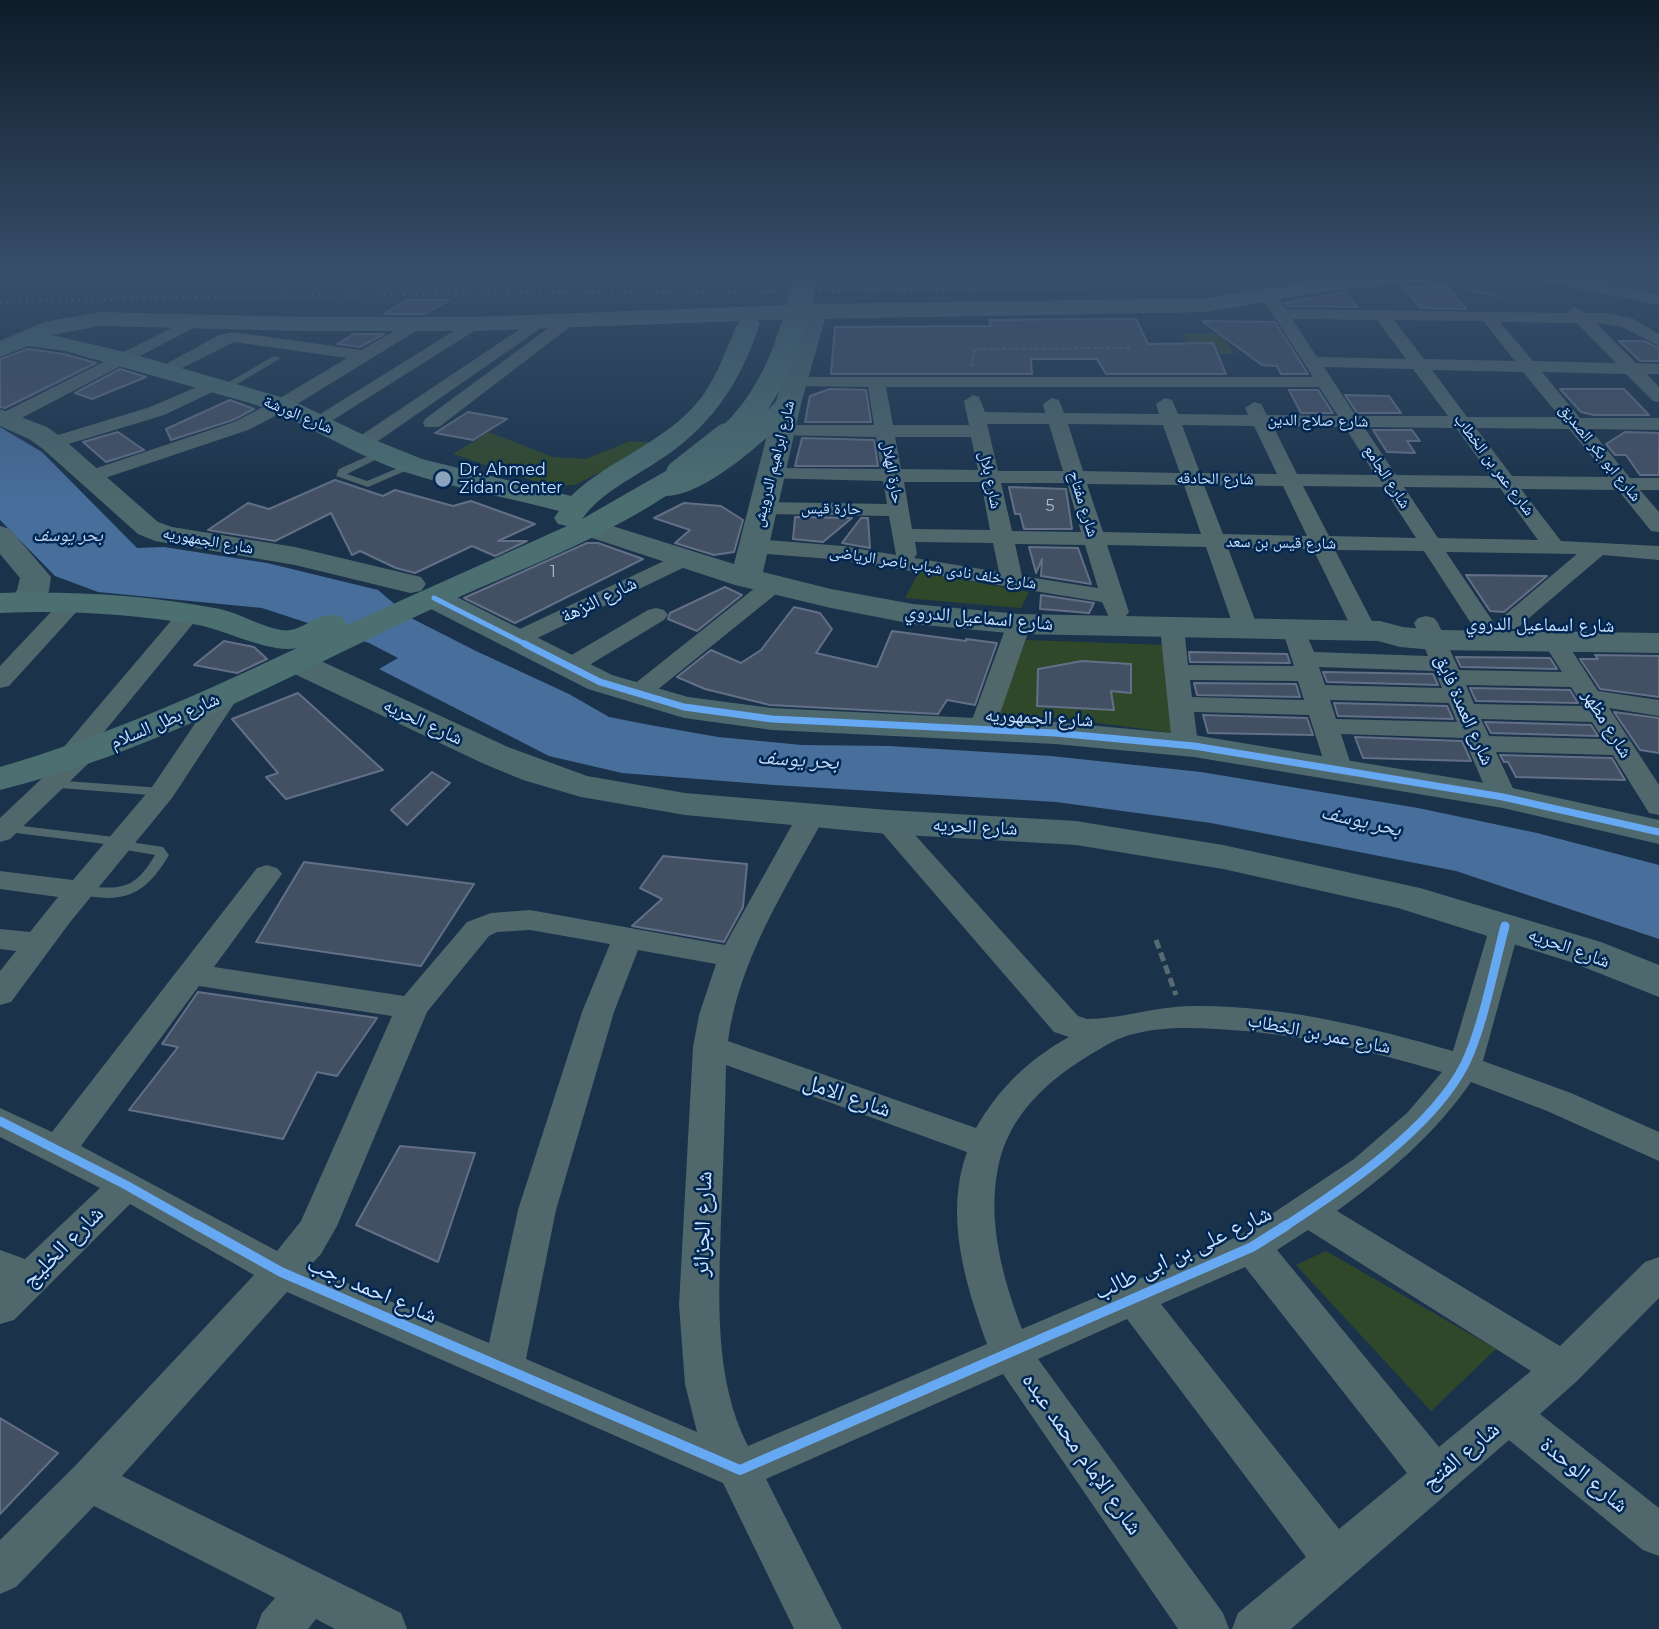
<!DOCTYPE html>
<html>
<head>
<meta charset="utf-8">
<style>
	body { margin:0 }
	canvas { display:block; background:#1a324a }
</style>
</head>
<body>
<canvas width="1659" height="1629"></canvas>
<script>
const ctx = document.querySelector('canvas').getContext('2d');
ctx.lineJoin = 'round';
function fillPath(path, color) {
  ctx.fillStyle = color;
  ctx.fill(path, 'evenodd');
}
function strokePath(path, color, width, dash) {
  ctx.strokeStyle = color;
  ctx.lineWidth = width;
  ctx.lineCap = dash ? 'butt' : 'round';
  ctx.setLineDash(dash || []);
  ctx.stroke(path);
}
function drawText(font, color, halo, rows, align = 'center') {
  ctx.font = font + ' Montserrat,"Noto Naskh Arabic",sans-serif';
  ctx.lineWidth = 5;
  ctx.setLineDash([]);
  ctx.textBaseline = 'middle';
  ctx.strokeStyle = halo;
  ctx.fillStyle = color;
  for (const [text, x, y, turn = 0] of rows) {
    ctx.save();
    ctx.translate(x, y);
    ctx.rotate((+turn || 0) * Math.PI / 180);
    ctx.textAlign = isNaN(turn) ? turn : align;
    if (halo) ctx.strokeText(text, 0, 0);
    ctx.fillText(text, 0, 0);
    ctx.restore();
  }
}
const green = new Path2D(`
	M1182 333 1223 334 1234 354 1192 353Z
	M489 432 553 457 586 459 630 441 658 443 575 485 549 486 453 454Z
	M919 572 1029 592 1021 608 905 598Z
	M1026 640 1166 645 1174 733 1060 718 997 716Z
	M1326 1251 1496 1349 1431 1411 1296 1265Z`);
const water = new Path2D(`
	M0 427 42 452 137 548 164 547 267 563 378 590 411 618 476 651 569 694 609 717 650 725 718 737 802 745 890 746 1051 756 1201 772 1418 808 1537 833 1659 865V939L1456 871 1211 823 1056 802 774 785 622 773 549 756 379 669 398 658 369 643 262 608 98 592 55 576 0 520Z`);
const building = new Path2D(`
	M1447 286 1466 309 1421 308 1402 287Z
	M1346 292 1357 307 1287 306 1285 303Z
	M406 300H449L425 314H384Z
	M1136 319 1148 344 1213 343 1226 374H1106L1097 359H1031L1032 374H831L835 327 991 326 989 320Z
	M1202 321 1275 322 1308 374H1281L1277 366 1262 365Z
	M354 334H384L360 347 337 344Z
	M1619 341H1644L1659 348V361H1640Z
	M28 349 64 354 96 363 5 408 0 407V359Z
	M120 369 146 377 92 399 75 393Z
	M830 389 866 390 871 422H805L810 396Z
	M1560 389H1624L1649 415H1594L1581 412Z
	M1289 390H1318L1333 413H1301Z
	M1345 395 1389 396 1401 413H1357Z
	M230 400 254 409 233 420 171 440 166 429Z
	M468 412 507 419 473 440 435 433Z
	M1373 430H1412L1420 441H1407L1415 453 1387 452Z
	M118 432 144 450 106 462 83 442Z
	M1625 432 1659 433V475H1640L1626 455H1615L1606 444Z
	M802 438 874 440 878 466H795Z
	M335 480 383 496 395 490 453 506 471 501 535 524 498 541H527L495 556 472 546 415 573 396 568 360 551 352 555 331 513 275 541 208 530 248 503 269 509Z
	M1009 487 1066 489 1072 529H1024L1020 514H1015Z
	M684 503 721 506 743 520 734 552 714 555 675 543 690 530 654 518Z
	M795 517 852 518 823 542 793 539Z
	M861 518H868L870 548 842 543Z
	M587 543H598L643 559 515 623 464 598Z
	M1029 547 1078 548 1091 584 1041 576 1042 559 1036 573Z
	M1466 575 1547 576 1504 612 1490 611Z
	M725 587 742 595 697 631 668 619 670 613Z
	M1041 595 1094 603 1089 613 1040 609Z
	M794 607 820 613 832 629 816 653 877 667 892 631 966 641V639L997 643 975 705 947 700 938 714 770 705 705 689 677 677 711 650 741 663 761 650Z
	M224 641 254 647 267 659 237 673 194 665Z
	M1189 652 1287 654 1290 663 1190 662Z
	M1595 655 1659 656V697L1600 689 1580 659H1598Z
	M1456 657 1550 658 1557 669 1461 667Z
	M1082 661 1131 664V693L1111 691 1114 710 1037 706 1038 669Z
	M1323 672 1433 674 1438 685 1327 682Z
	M1194 683 1296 684 1300 697 1197 695Z
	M1470 688 1570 690 1578 703 1476 701Z
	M298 693 383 770 286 799 266 777 278 773 232 719Z
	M1334 703 1447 706 1453 719 1338 716Z
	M1614 712 1659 718V753L1640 750Z
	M1203 715 1307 718 1313 735 1208 733Z
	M1485 722 1591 725 1598 736 1491 733Z
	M1355 737 1462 741 1471 761 1363 758Z
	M1500 755 1612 758 1625 780 1516 777 1508 762H1504Z
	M432 772 450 783 407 825 391 810Z
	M663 856 747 864 743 907 724 942 632 926 662 899 640 888Z
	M304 862 474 884 421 966 256 942Z
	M198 992 377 1018 337 1076 317 1072 283 1139 129 1110 178 1047 162 1044Z
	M400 1146 475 1153 438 1262 356 1225Z
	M0 1418 58 1453 0 1514Z`);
const pathFar1 = new Path2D(`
	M1456 280 1475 291 1503 297
	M971 367 975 349 1132 348`);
const path = new Path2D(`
	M1156 940 1176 995`);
const lane = new Path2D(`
	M274 356 281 358 227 390 219 388Z
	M382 450 387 453 385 455 347 474 367 481 410 463 419 465 368 487 336 476 339 469Z
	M52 780 162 788 169 792 162 796 47 787 45 784 47 781Z
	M5 824 123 838 130 842 163 847 169 855C145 896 122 905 75 893L73 890 75 887C82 885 89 886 97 887 128 890 139 882 155 855L120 849 113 845 0 831V825Z`);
const street = new Path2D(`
	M1526 274H1555L1659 295V305L1534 279Z
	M1269 291 1275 293 1286 309 1568 313 1570 309 1576 307 1586 313H1607L1634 319 1659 334V346L1622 327 1596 323 1636 363 1659 364V374H1647L1659 387V402L1653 401 1626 374 1542 372 1580 418H1659V430L1590 429 1630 478H1659V490H1640L1659 512V532L1651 531 1618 490 1521 489 1561 541 1659 546V560L1603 555 1516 629H1500L1496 624 1500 619 1577 554 1446 552 1494 623 1490 628H1474L1424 551 1335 550 1377 631 1373 636H1357L1353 631 1313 549 1228 548 1258 628 1254 633H1238L1234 628 1206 547 1107 545 1129 612 1125 617H1109L1102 602 843 560 754 553 746 551 743 546 746 541 754 539 843 546 896 555 889 516 763 514 756 512 753 508 756 504 763 502 887 504 883 481 764 478 761 474 764 470 771 468 881 469 876 437 774 435 771 431 774 427 781 425H874L868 387 797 386 788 381 791 377H1313L1261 296ZM1292 319 1377 320 1406 359 1317 357ZM1394 320 1483 321 1515 361 1424 359ZM1500 322 1577 323 1616 363 1533 361ZM1324 367 1413 369 1448 416H1356ZM1432 370 1523 372 1560 417H1467ZM886 387H1319L1338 416 1267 415 1261 404 1254 402 1245 408 1248 415 1178 414 1172 400 1165 398 1156 404 1159 414 1064 413 1059 400 1052 398 1043 404 1045 413 985 412 979 397 973 395 964 401 969 425H893ZM987 424H1049L1063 471H998ZM1068 424 1163 425 1180 473 1083 471ZM1182 425 1254 426 1277 474 1200 473ZM1273 426 1345 427 1375 475 1297 474ZM1364 427 1456 428 1491 476 1396 475ZM1476 428 1569 429 1609 477 1512 476ZM895 437H971L978 470 901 469ZM904 482H981L990 530 912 529ZM1001 483H1067L1081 532 1012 531ZM1087 484 1184 485 1201 534 1103 532ZM1204 485 1283 486 1307 536 1223 534ZM1303 486 1383 487 1416 538 1329 536ZM1404 487 1500 488 1538 540 1438 538ZM915 542 993 543 999 572 914 558 917 554ZM1015 544 1085 545 1098 588 1022 576Z
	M569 315 577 320 575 323 439 427H425L423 423 425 419 563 317Z
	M195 316 201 318 203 321 201 324 12 423H0V414Z
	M538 317 544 318 546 322 544 326 368 448H354L351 444 354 440Z
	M415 319 423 324 421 328 289 409 248 430 99 480H85L82 476 85 472 234 422 275 401 347 358 234 342 170 374H158L155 370 219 335 234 332 361 350Z
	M473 319 479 320 481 324 479 328 325 425H311L309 421Z
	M213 380 222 385 219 389 164 415 52 449 42 443 45 439 150 407Z
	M683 552 691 554 694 559 691 564 523 645 515 647 507 645 503 640 507 635Z
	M773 578 781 580 784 585 781 590 646 699 637 702 628 699 624 694 628 689 765 580Z
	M72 596 80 598 84 603 80 608 9 686 0 688V666L64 598Z
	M189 607 197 609 201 614 90 749 95 755 91 761 10 839 0 842V818L56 765 53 761 57 755 181 609Z
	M656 608 664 610 668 615 664 620 576 673 567 675 558 673 555 668 558 663 648 610Z
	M1426 616 1434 618 1438 623 1459 670 1562 672 1543 642 1547 637 1555 635 1563 637 1598 691 1659 700V716L1609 708 1659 785V815L1649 813 1613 755 1496 752 1517 797 1513 803 1503 805 1493 803 1489 797 1464 738 1341 734 1352 768 1349 774 1339 776 1329 774 1326 768 1309 715 1194 712 1198 745 1194 751 1185 753 1176 751 1172 745 1160 627 1164 622H1180L1184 627 1188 665 1294 666 1282 629 1286 624H1302L1314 652 1428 656 1414 623 1418 618ZM1319 667 1435 671 1442 688 1325 685ZM1190 680 1298 681 1304 700 1192 697ZM1466 685 1571 687 1583 706 1474 704ZM1330 700 1449 703 1457 722 1336 719ZM1481 719 1592 722 1603 739 1489 736Z
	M1019 617 1027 619 1031 624 994 731 990 737 981 739 972 737 968 731 1007 624 1011 619Z
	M226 688 235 691 239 696 172 798 71 921 11 1002 0 1005V971L16 951 0 949V929L30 932 58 897 0 889V871L73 880 152 787 217 691Z
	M811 808 821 810 825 816C786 888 739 959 728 1041L976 1128C999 1088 1029 1059 1069 1037L1054 1032 878 828 874 822 878 816 888 814 898 816 1078 1016 1087 1019C1121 1019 1156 1006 1194 1006 1282 1005 1369 1027 1453 1051L1490 926 1494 919 1505 916 1516 919 1520 926 1483 1061 1571 1093 1659 1132V1161L1547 1111 1471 1082C1435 1134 1388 1174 1337 1211L1560 1346 1645 1262 1659 1257V1298L1577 1381 1540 1414 1659 1508V1556L1643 1550 1509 1440 1291 1629H1232L1238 1613 1306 1557 1127 1319 1038 1359 1223 1613 1229 1629H1178L1003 1374 766 1479 842 1629H794L723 1483 287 1292 122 1476 401 1613 407 1629H335L316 1619 308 1629H256L262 1613 275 1598 94 1506 16 1587 0 1594V1540L74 1467 254 1275 130 1204 14 1320 0 1324V1250L25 1259 100 1188 0 1137V1108L52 1132 257 868 267 865 277 868 282 874 214 967 404 996 467 922 491 913 530 910 725 945 797 816 801 810ZM530 930 610 944 582 1012 518 1210 489 1343 309 1267 321 1254 337 1226 427 1012 489 936 497 932ZM638 950 716 964 699 1015 693 1047 679 1305 685 1384 697 1432 526 1359 556 1210 614 1012ZM199 986 392 1016 301 1221 277 1251 81 1146ZM1216 1029C1293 1033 1368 1050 1442 1072L1408 1112 1354 1159 1239 1236 1022 1329C1003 1279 987 1222 998 1168 1008 1115 1049 1079 1093 1053 1102 1048 1112 1041 1121 1038 1150 1027 1184 1027 1216 1029ZM726 1065 967 1152C944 1215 965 1283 987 1344L748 1446C713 1378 719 1295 721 1220 723 1169 725 1117 726 1065ZM1308 1230 1531 1371 1439 1447 1277 1250ZM1245 1267 1407 1473 1339 1529 1161 1304Z`);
const secondary = new Path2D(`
	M816 304 824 306 827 311 801 404 763 572 831 589 913 604 1019 614 1380 621 1403 627 1434 630 1659 633V653L1434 650 1400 647 1378 641 1019 634 913 624 831 608 735 585 580 534 575 528 580 522 590 519 734 564 775 404 805 311 808 306Z
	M0 409 47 427 61 437 158 522 172 527 295 547 421 577 426 584 421 591 410 593 295 565 155 541 138 534 43 449 29 439 0 426Z
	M0 526 10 529 51 577 49 591 36 609 25 612 14 609 9 602 17 590 20 578 0 554Z
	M434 589 445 591 612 675 688 697 772 708 1055 722 1194 735 1503 786 1659 820V844L1503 808 1194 757 1055 744 772 730 684 718 588 689 423 605 418 598 423 591Z
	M298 653 310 656 508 747 587 776 685 793 888 810 1076 821 1223 845 1420 888 1601 942 1659 965V997L1571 962 1398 908 1223 869 1076 845 888 834 685 815 581 797 523 780 482 763 286 670 281 663 286 656Z`);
const primary = new Path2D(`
	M1376 274H1449L1445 278 1438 280 1326 291 1208 312 758 320 760 323C740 384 710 429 655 463 629 480 600 494 582 519L671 468 681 466 689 468C723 450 751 425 779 399L788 396 797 399 801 404 797 409C770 436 706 496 666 496 589 546 500 577 417 616 281 680 147 754 0 790V767C103 737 200 694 297 648 269 654 225 629 193 624 129 614 65 610 0 613V593C73 591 148 595 220 609 241 614 260 626 281 630 303 634 315 610 341 616L346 623 344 626 567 526 558 524 554 518 559 511C507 497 453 488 402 471 349 453 303 420 250 403L65 351 28 346 0 357V341L44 322 100 312 303 317H473L816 304 1208 298 1326 279ZM739 321C726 347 719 374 701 398 666 443 610 458 571 496L422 459 370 438 291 400 133 354 52 335 100 326 303 331H473Z`);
const rail = new Path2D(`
	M0 302C200 297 400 294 600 292 869 291 1137 291 1405 274`);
const primaryBridgeFar1 = new Path2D(`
	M725 440C775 396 792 336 807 274`);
const primaryBridge = new Path2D(`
	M681 474 727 438`);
const cyclewayFar3 = new Path2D(`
	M434 598 529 646`);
const cyclewayFar2 = new Path2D(`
	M525 644 600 682 684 707 772 719 1055 733 1194 746 1503 797 1659 832`);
const cyclewayFar1 = new Path2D(`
	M0 1121 126 1185 200 1227
	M1284 1227C1344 1188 1432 1129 1465 1064 1483 1027 1494 967 1505 926`);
const cycleway = new Path2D(`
	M197 1225 281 1272 740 1470 1252 1247 1287 1225`);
const markers = [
	[443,479,9,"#8da4be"]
];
const farStreetnames = [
	["شارع الورشة",298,415,23],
	["شارع صلاح الدين",1318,421,1],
	["شارع ابو بكر الصديق",1600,453,51],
	["شارع ابراهيم الدرويش",774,464,-76],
	["شارع عمر بن الخطاب",1494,465,53],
	["حارة الهلال",892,472,80],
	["شارع الجامع",1387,477,57],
	["شارع الحادقه",1215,479,1],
	["شارع بلال",990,480,78],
	["شارع مفتاح",1083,504,73],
	["حارة قيس",831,509,1],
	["شارع الجمهوريه",208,541,10],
	["شارع قيس بن سعد",1281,543,1],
	["شارع خلف نادى شباب ناصر الرياضى",933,568,9]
];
const farPoinames = [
	["Dr. Ahmed",459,470],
	["Zidan Center",459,488]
];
const numberNames = [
	["5",1050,506],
	["1",553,572]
];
const farWaternames = [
	["بحر يوسف",68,536]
];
const streetNames = [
	["شارع النزهة",599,600,-26],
	["شارع اسماعيل الدروي",979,618,5],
	["شارع اسماعيل الدروي",1540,625,1],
	["شارع العمدة فايق",1464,710,66],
	["شارع الجمهوريه",1039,718,3],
	["شارع بطل السلام",165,721,-23],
	["شارع الحريه",423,722,25],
	["شارع مظهر",1607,724,58],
	["شارع الحريه",975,827,3],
	["شارع الحريه",1569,948,20],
	["شارع عمر بن الخطاب",1319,1034,11]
];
const waterNames = [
	["بحر يوسف",798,760,4],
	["بحر يوسف",1361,821,13]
];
const nearStreetnames = [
	["شارع الامل",847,1096,19],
	["شارع الجزائر",703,1224,-88],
	["شارع الخليج",63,1247,-45],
	["شارع على بن ابى طالب",1183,1253,-25],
	["شارع احمد رجب",372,1290,23],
	["شارع الإمام محمد عبده",1082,1454,55],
	["شارع الفتح",1461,1456,-40],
	["شارع الوحدة",1584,1475,39]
];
fillPath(green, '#30482a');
fillPath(water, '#486e9b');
fillPath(building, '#435064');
strokePath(building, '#626f86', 2);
strokePath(pathFar1, '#586a72', 2.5, [4.5, 2]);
strokePath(path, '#586a72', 5, [9, 4.5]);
fillPath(lane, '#50676c');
fillPath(street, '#50676c');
fillPath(secondary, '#4d696d');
fillPath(primary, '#4c6f72');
strokePath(rail, '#566971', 3.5, [2, 4.5]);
strokePath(primaryBridgeFar1, '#4c6f72', 24);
strokePath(primaryBridge, '#4c6f72', 30);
strokePath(cyclewayFar3, '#66a8f1', 5);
strokePath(cyclewayFar2, '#66a8f1', 7);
strokePath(cyclewayFar1, '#66a8f1', 9);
strokePath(cycleway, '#66a8f1', 10);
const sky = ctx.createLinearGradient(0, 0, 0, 502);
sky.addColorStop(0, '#0e1c29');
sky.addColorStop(0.55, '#384f6b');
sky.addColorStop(1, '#384f6b00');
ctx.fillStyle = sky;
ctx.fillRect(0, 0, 1659, 502);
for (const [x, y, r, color] of markers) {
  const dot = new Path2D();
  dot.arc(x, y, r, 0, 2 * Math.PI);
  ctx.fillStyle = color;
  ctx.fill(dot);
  strokePath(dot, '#002652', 2.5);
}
drawText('16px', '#cbe1fd', '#002652', farStreetnames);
drawText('16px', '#cbe1fd', '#002652', farPoinames, 'left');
drawText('16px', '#a9bdd7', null, numberNames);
drawText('italic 18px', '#c0d6f3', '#002652', farWaternames);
drawText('19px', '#cbe1fd', '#002652', streetNames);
drawText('italic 21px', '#c0d6f3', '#002652', waterNames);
drawText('23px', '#cbe1fd', '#002652', nearStreetnames);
</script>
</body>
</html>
